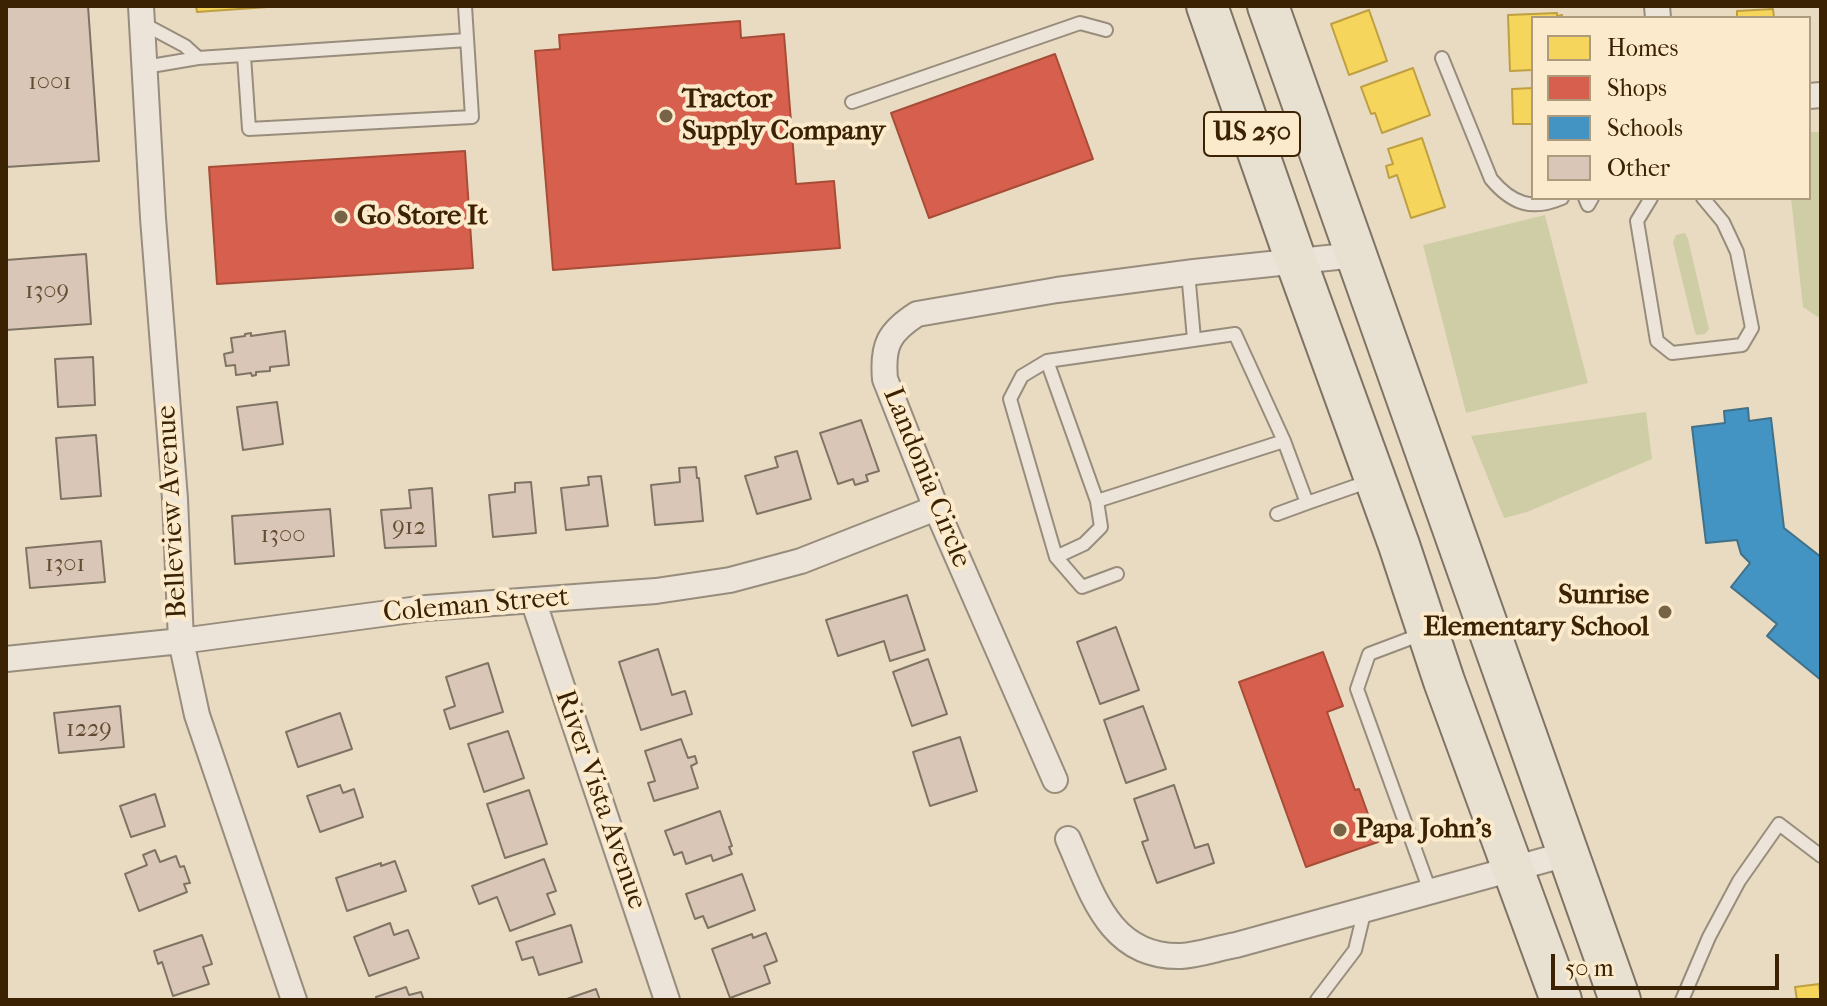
<!DOCTYPE html>
<html>
<head>
<meta charset="utf-8">
<style>
	body { margin:0 }
	#map { position:relative; width:1827px; height:1006px; overflow:hidden; background:#e9dbc2; font-family:"IM FELL French Canon",serif }
	canvas { display:block }
	.frame { position:absolute; inset:0; border:8px solid #3a2203; pointer-events:none }
	.legend { position:absolute; left:1531px; top:16px; width:280px; height:184px; box-sizing:border-box; background:#fceacc; border:2px solid #ae9a7c; margin:0; padding:10px 14px; list-style:none; font-size:24px; color:#3a2203 }
	.legend li { display:flex; align-items:center; gap:16px; height:40px }
	.legend b { width:40px; border:2px solid #ae9a7c }
	.scale { position:absolute; left:1551px; top:954px; width:228px; height:36px; box-sizing:border-box; border:4px solid #3a2203; border-top:0; padding-left:10px; font-size:24px; line-height:28px; white-space:nowrap; color:#3a2203; -webkit-text-stroke:6px #fceacc; paint-order:stroke }
</style>
</head>
<body>
<div id="map">
<canvas width="1827" height="1006"></canvas>
<div class="frame"></div>
<ul class="legend">
<li><b style="height:22px;background:#f6d55c"></b>Homes</li>
<li><b style="height:22px;background:#d6604d"></b>Shops</li>
<li><b style="height:22px;background:#4393c3"></b>Schools</li>
<li><b style="height:22px;background:#d9c6b6"></b>Other</li>
</ul>
<div class="scale">50 m</div>
</div>
<script>
const ctx = document.querySelector('canvas').getContext('2d');
ctx.lineJoin = 'round';
function fillPath(path, color) {
  ctx.fillStyle = color;
  ctx.fill(path, 'evenodd');
}
function strokePath(path, color, width, dash) {
  ctx.strokeStyle = color;
  ctx.lineWidth = width;
  ctx.lineCap = dash ? 'butt' : 'round';
  ctx.setLineDash(dash || []);
  ctx.stroke(path);
}
function drawText(font, color, halo, rows, align = 'center') {
  ctx.font = font + ' "IM FELL French Canon",serif';
  ctx.lineWidth = 8;
  ctx.setLineDash([]);
  ctx.textBaseline = 'middle';
  ctx.strokeStyle = halo;
  ctx.fillStyle = color;
  for (const [text, x, y, turn = 0] of rows) {
    ctx.save();
    ctx.translate(x, y);
    ctx.rotate((+turn || 0) * Math.PI / 180);
    ctx.textAlign = isNaN(turn) ? turn : align;
    if (halo) ctx.strokeText(text, 0, 0);
    ctx.fillText(text, 0, 0);
    ctx.restore();
  }
}
const green = new Path2D(`
	M1809 132H1821V319L1803 307 1791 198H1809Z
	M1545 215 1588 383 1466 413 1423 245Z
	M1685 233 1688 239 1709 329 1705 334 1697 335 1695 333 1673 242 1676 235Z
	M1646 412 1652 459 1527 512 1504 518 1471 436Z`);
const homes = new Path2D(`
	M196 6H282L197 12Z
	M1773 9 1774 18H1737V11Z
	M1369 10 1387 61 1349 75 1331 24Z
	M1557 13V16L1562 15V18H1533V70L1510 71 1508 15Z
	M1413 68 1430 115 1382 133 1375 113 1371 114 1361 87Z
	M1533 88 1532 124H1513L1512 89Z
	M1422 138 1445 207 1411 218 1397 175 1389 178 1386 166 1393 164 1388 149Z
	M1819 984 1821 1000H1797L1795 987Z`);
const shops = new Path2D(`
	M740 21 741 38 784 34 796 184 834 181 840 248 553 270 535 51 560 49 559 35Z
	M1055 54 1093 159 929 218 891 113Z
	M465 151 473 268 217 284 209 167Z
	M1323 652 1343 706 1327 712 1355 790 1359 789 1378 842 1306 867 1239 682Z`);
const schools = new Path2D(`
	M1748 408 1749 421 1771 418 1784 528 1821 557V680L1767 636 1777 624 1731 587 1750 563 1741 554 1737 540 1706 543 1692 427 1725 423 1724 411Z`);
const building = new Path2D(`
	M6 6H88L99 161 6 167Z
	M86 254 91 324 6 330V260Z
	M285 331 289 365 270 367V371L256 372V375L252 376 251 373 236 375 235 365 226 366 224 354 233 352 231 338 245 336V334L251 333V336Z
	M93 357 95 405 58 407 55 359Z
	M277 402 283 444 243 450 237 407Z
	M861 420 879 471 866 475 868 481 855 485 853 479 838 484 820 433Z
	M96 435 101 496 61 499 56 438Z
	M797 451 811 499 757 514 745 476 778 467 775 457Z
	M696 467 697 478H699L703 521 655 525 651 485 680 482 679 468Z
	M601 476 608 526 566 530 561 488 589 485 588 477Z
	M531 482 536 533 493 537 489 495 515 492V483Z
	M432 488 436 546 385 548 381 510 411 508 409 490Z
	M330 509 334 556 235 564 232 516Z
	M101 541 105 582 30 588 26 548Z
	M907 595 925 650 890 661 884 641 838 656 826 620Z
	M1116 627 1139 690 1100 704 1077 642Z
	M658 649 672 695 685 691 692 714 641 730 619 662Z
	M928 659 947 714 912 726 893 672Z
	M488 663 503 712 450 729 444 710 455 706 446 677Z
	M120 706 124 747 59 753 54 713Z
	M1143 706 1166 769 1126 783 1104 720Z
	M340 713 352 749 298 767 286 732Z
	M508 731 524 778 484 792 468 744Z
	M960 737 977 791 930 806 913 752Z
	M681 739 688 758 695 756 697 763 691 766 698 788 654 801 648 783 655 781 645 751Z
	M340 785 343 793 354 789 363 817 320 832 307 796Z
	M1174 785 1195 848 1208 844 1214 863 1157 883 1142 842 1148 840 1134 799Z
	M529 790 547 844 505 858 487 804Z
	M155 794 165 826 131 837 120 806Z
	M720 811 732 846 729 847 732 854 713 861 711 855 686 864 682 852 674 855 665 831Z
	M155 850 160 862 176 856 180 867 184 866 190 883 184 884 187 892 139 911 125 874 147 865 143 855Z
	M544 859 556 891 547 894 555 914 510 931 497 897 479 904 472 886Z
	M395 861 406 891 347 911 336 878 381 863V866Z
	M742 874 755 910 708 928 703 916 695 919 686 894Z
	M390 923 394 935 408 930 419 958 369 976 354 937Z
	M571 925 582 962 539 975 533 957 522 960 516 942Z
	M766 933 777 961 764 966 770 983 730 998 712 949 752 934 753 938Z
	M202 935 212 964 203 967 209 984 173 996 162 962 158 964 154 951Z
	M406 987 409 995 421 992 424 1000H376V997Z
	M596 989 600 1000H564Z`);
const service = new Path2D(`
	M142 23 185 46 198 58
	M244 56 249 129 472 117 465 6
	M1442 58 1491 179C1512 204 1532 211 1562 198
	M145 67 198 58 467 40
	M852 102 1080 23 1106 30
	M1585 198 1588 205 1592 198
	M1651 198 1637 221 1657 341 1672 353 1742 345 1752 328 1737 252 1723 222 1703 198
	M1188 272 1194 339
	M1047 361 1097 501 1101 527 1084 544 1056 557
	M1284 441 1307 503 1370 481
	M1097 501 1284 441 1235 334 1047 361 1022 376 1010 399 1056 557 1082 587 1117 574
	M1277 514 1307 503
	M1422 634 1369 654 1357 689 1430 891
	M1317 1000 1355 950 1365 909
	M1682 1000 1709 937 1739 881 1779 824 1821 856`);
const minor = new Path2D(`
	M141 6 153 218 175 499 181 641 197 715 294 1000
	M1657 6 1658 18
	M1809 96 1821 95
	M533 600 667 1000
	M6 659 181 641 426 608 656 591 730 580 801 561 936 508
	M1055 780 936 508 885 379C882 345 889 332 917 314L1057 290 1194 272 1356 255
	M1068 839C1092 893 1109 958 1181 956 1199 955 1218 948 1236 945L1567 854`);
const trunk = new Path2D(`
	M1207 6 1296 261 1399 545 1444 681 1561 1000
	M1268 6 1620 1000`);
const markers = [
	[666,116,8,"#776346"],
	[341,217,8,"#776346"],
	[1665,612,8,"#776346"],
	[1340,830,8,"#776346"]
];
const numberNames = [
	["1001",50,83],
	["1309",47,292],
	["912",409,528],
	["1300",283,536],
	["1301",65,565],
	["1229",89,730]
];
const shields = [
	[1252,134,96]
];
const shieldNames = [
	["US 250",1252,134]
];
const poiNames = [
	["Tractor",682,100],
	["Supply Company",682,132],
	["Go Store It",357,217],
	["Sunrise",1649,596,"right"],
	["Elementary School",1649,628,"right"],
	["Papa John's",1356,830]
];
const streetNames = [
	["Landonia Circle",926,478,68],
	["Belleview Avenue",173,512,-93],
	["Coleman Street",476,606,-5],
	["River Vista Avenue",600,800,71]
];
fillPath(green, '#cfcda5');
fillPath(homes, '#f6d55c');
strokePath(homes, '#be9f41', 2);
fillPath(shops, '#d6604d');
strokePath(shops, '#a74d37', 2);
fillPath(schools, '#4393c3');
strokePath(schools, '#407189', 2);
fillPath(building, '#d9c6b6');
strokePath(building, '#7f7463', 2);
strokePath(service, '#988d7c', 16);
strokePath(minor, '#988d7c', 28);
strokePath(trunk, '#7f7463', 44);
strokePath(service, '#ece4d8', 12);
strokePath(minor, '#ece4d8', 24);
strokePath(trunk, '#e8e0d1', 40);
for (const [x, y, r, color] of markers) {
  const dot = new Path2D();
  dot.arc(x, y, r, 0, 2 * Math.PI);
  ctx.fillStyle = color;
  ctx.fill(dot);
  strokePath(dot, '#fceacc', 3);
}
drawText('24px', '#624b30', null, numberNames);
for (const [x, y, w] of shields) {
  const box = new Path2D();
  box.roundRect(x - w / 2, y - 22, w, 44, 6);
  ctx.fillStyle = '#fceacc';
  ctx.fill(box);
  strokePath(box, '#3a2203', 2);
}
drawText('bold 26px', '#3a2203', null, shieldNames);
drawText('bold 28px', '#3a2203', '#fceacc', poiNames, 'left');
drawText('28px', '#3a2203', '#fceacc', streetNames);
</script>
</body>
</html>
